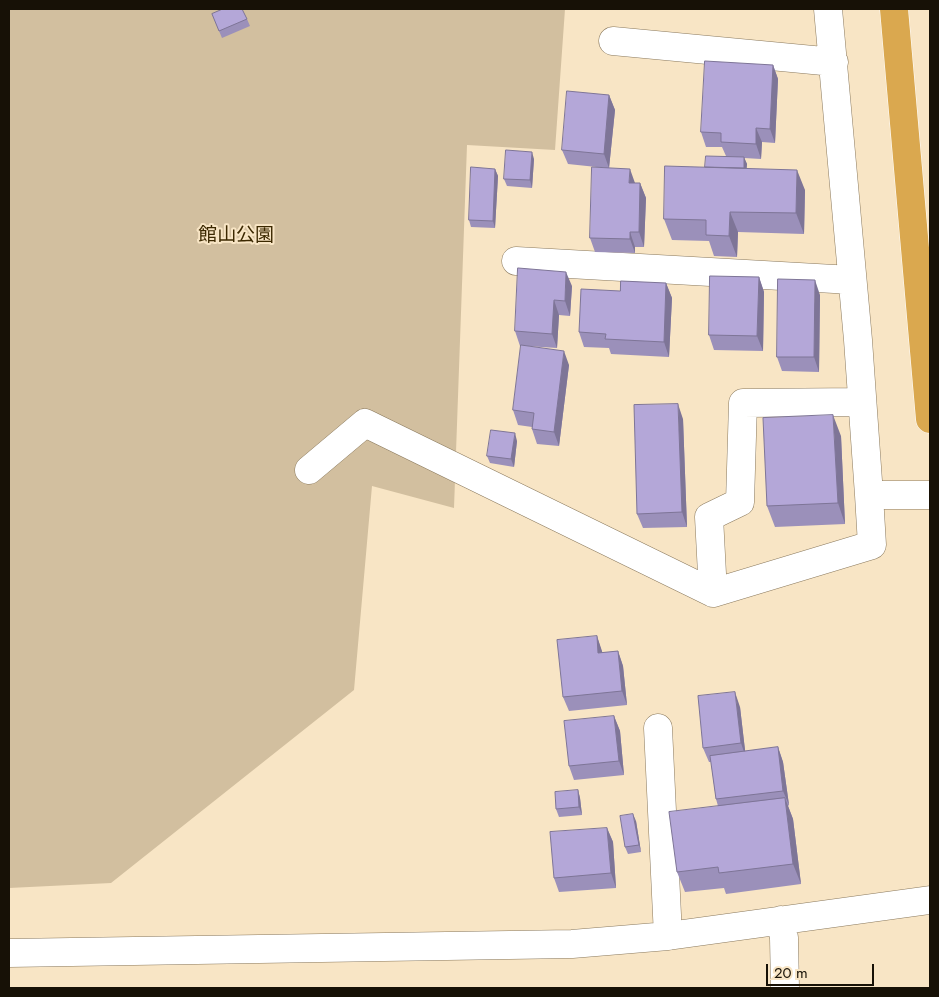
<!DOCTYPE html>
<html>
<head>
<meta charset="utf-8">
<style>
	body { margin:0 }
	#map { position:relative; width:939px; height:997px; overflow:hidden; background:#f8e5c5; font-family:Jost,sans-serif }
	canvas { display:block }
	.frame { position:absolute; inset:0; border:10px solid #171106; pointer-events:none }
	.scale { position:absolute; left:766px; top:964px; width:108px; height:22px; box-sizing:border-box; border:2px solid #171106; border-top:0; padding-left:6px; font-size:15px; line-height:18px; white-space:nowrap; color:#171106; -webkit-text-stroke:4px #f8e5c5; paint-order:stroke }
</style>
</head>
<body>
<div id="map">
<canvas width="939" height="997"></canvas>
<div class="frame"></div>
<div class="scale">20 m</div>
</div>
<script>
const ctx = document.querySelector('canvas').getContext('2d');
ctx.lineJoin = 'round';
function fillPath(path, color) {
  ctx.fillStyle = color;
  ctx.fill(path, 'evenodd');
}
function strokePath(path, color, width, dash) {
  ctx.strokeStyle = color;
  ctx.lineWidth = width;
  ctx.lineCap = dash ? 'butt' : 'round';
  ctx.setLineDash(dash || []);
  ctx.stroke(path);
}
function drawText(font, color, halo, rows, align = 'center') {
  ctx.font = font + ' Jost,"Noto Sans JP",sans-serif';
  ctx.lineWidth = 4;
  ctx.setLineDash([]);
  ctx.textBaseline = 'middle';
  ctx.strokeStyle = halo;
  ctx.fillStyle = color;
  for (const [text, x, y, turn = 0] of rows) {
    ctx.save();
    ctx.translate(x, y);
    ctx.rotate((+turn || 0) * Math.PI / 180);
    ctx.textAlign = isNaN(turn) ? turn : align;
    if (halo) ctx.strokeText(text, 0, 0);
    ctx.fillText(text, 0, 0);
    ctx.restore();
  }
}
const green = new Path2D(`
	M9 9H565L555 150 467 145 454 508 372 486 354 690 111 883 9 888Z`);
const minor = new Path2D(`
	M828 9 858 340 869 495H930
	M613 41 834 62
	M516 261 852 280
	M309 470 365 423 713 593 872 545 869 495
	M713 593 709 517 740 502 743 403 862 402
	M658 728 668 936
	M781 920 784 938 785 988
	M9 953 572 944 668 936 930 900`);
const highway = new Path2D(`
	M894 9 930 419`);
const wall = new Path2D(`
	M212 14 247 19 250 26 222 38Z
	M773 65 778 79 775 143 762 142 761 159 744 158 747 164 746 168 805 190 804 234 738 232 737 257 714 256 709 241 672 240 664 219 705 167 726 156 722 147H706L701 132Z
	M609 95 615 110 609 168 635 183H640L646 198 644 247H635V253L595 252 590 238 606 168 568 164 562 150Z
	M534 159 532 188 507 186 504 179Z
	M495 169 498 176 495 228 471 227 469 220Z
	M759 277 764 292 763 351 714 350 709 335Z
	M666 283 672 298 669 357 611 354 609 348 584 347 579 332 620 291Z
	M572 286 570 316 559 315 557 348 526 346 569 365 559 446 537 444 532 429V427L518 425 513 410 521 346H520L515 331Z
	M820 295 819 372 782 371 777 357Z
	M683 419 687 527 643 528 637 514Z
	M841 436 845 524 775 527 767 506Z
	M517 441 514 467 490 463 487 456Z
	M597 636 602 653 618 651 623 666 627 705 569 711 563 697Z
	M740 707 745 751 778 747 783 762 789 805 788 806 793 819 801 884 726 894 724 888 685 892 677 872 718 806 716 799 711 762H709L703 748Z
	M614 716 620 731 624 775 574 780 569 766Z
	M578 790 580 798 582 815 559 817 556 809Z
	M636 821 641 852 628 854 625 847Z
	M607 828 613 842 616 888 559 892 554 878Z`);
const shadedWall = new Path2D(`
	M773 65 778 79 775 143 770 129Z
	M609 95 615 110 609 168 604 154Z
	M756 128 762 142 761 159 756 144Z
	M532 152 534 159 532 188 530 180Z
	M744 157 747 164 746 181 743 173Z
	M495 169 498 176 495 228 493 221Z
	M630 169 635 183H629Z
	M797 170 805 190 804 234 796 213Z
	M640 183 646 198 644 247 639 232Z
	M730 212 738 232 737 257 729 236Z
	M630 232 635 247V253L630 239Z
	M566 272 572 286 570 316 565 301Z
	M759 277 764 292 763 351 757 336Z
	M815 280 820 295 819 372 814 357Z
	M666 283 672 298 669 357 664 342Z
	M554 300 559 315 557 348 552 334Z
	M564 351 569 365 559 446 554 432Z
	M678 404 683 419 687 527 682 512Z
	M833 415 841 436 845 524 838 503Z
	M515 433 517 441 514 467 511 459Z
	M597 636 602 651 604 668 598 653Z
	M618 651 623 666 627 705 622 691Z
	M735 692 740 707 746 758 741 743Z
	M614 716 620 731 624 775 619 761Z
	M778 747 783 762 789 805 783 791Z
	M578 790 580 798 582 815 579 807Z
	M785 798 793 819 801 884 793 864Z
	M633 814 636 821 641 852 639 845Z
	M607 828 613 842 616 888 611 873Z`);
const building = new Path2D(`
	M223 9H242L247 19 219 31 212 14Z
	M705 61 773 65 770 129 756 128V144L721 142V133L701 132Z
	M567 91 609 95 604 154 562 150Z
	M506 150 532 152 530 180 504 179Z
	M706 156 744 157V168L705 167Z
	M665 166 797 170 796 213 730 212 729 236 706 235V220L664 219Z
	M471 167 495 169 493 221 469 220Z
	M592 167 630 169 629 183H640L639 232H630V239L590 238Z
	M518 268 566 272 565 301 554 300 552 334 515 331Z
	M710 276 759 277 757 336 709 335Z
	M778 279 815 280 814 357H777Z
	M621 281 666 283 664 342 605 339 606 334 579 332 581 289 620 291Z
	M521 345 564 351 554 432 532 429 534 413 513 410Z
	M678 404 682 512 637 514 634 405Z
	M833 415 838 503 767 506 763 418Z
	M491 430 515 433 511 459 487 456Z
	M597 636 598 653 618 651 622 691 563 697 557 640Z
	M735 692 741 743 703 748 698 696Z
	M614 716 619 761 569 766 564 721Z
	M778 747 783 791 716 799 710 756Z
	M578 790 579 807 556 809 555 792Z
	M785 798 793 864 719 873 718 867 677 872 669 812Z
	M633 814 639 845 625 847 620 816Z
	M607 828 611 873 554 878 550 832Z`);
const parkNames = [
	["館山公園",236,236]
];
fillPath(green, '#d2bf9f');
strokePath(minor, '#8a795d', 29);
strokePath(highway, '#fff', 29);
strokePath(minor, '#fff', 28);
strokePath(highway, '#daa84f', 28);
fillPath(wall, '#9b90ba');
fillPath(shadedWall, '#7e7597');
fillPath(building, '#b4a7d8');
strokePath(building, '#7e7597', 1);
drawText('19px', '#3b2800', '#f8e5c5', parkNames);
</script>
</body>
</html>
